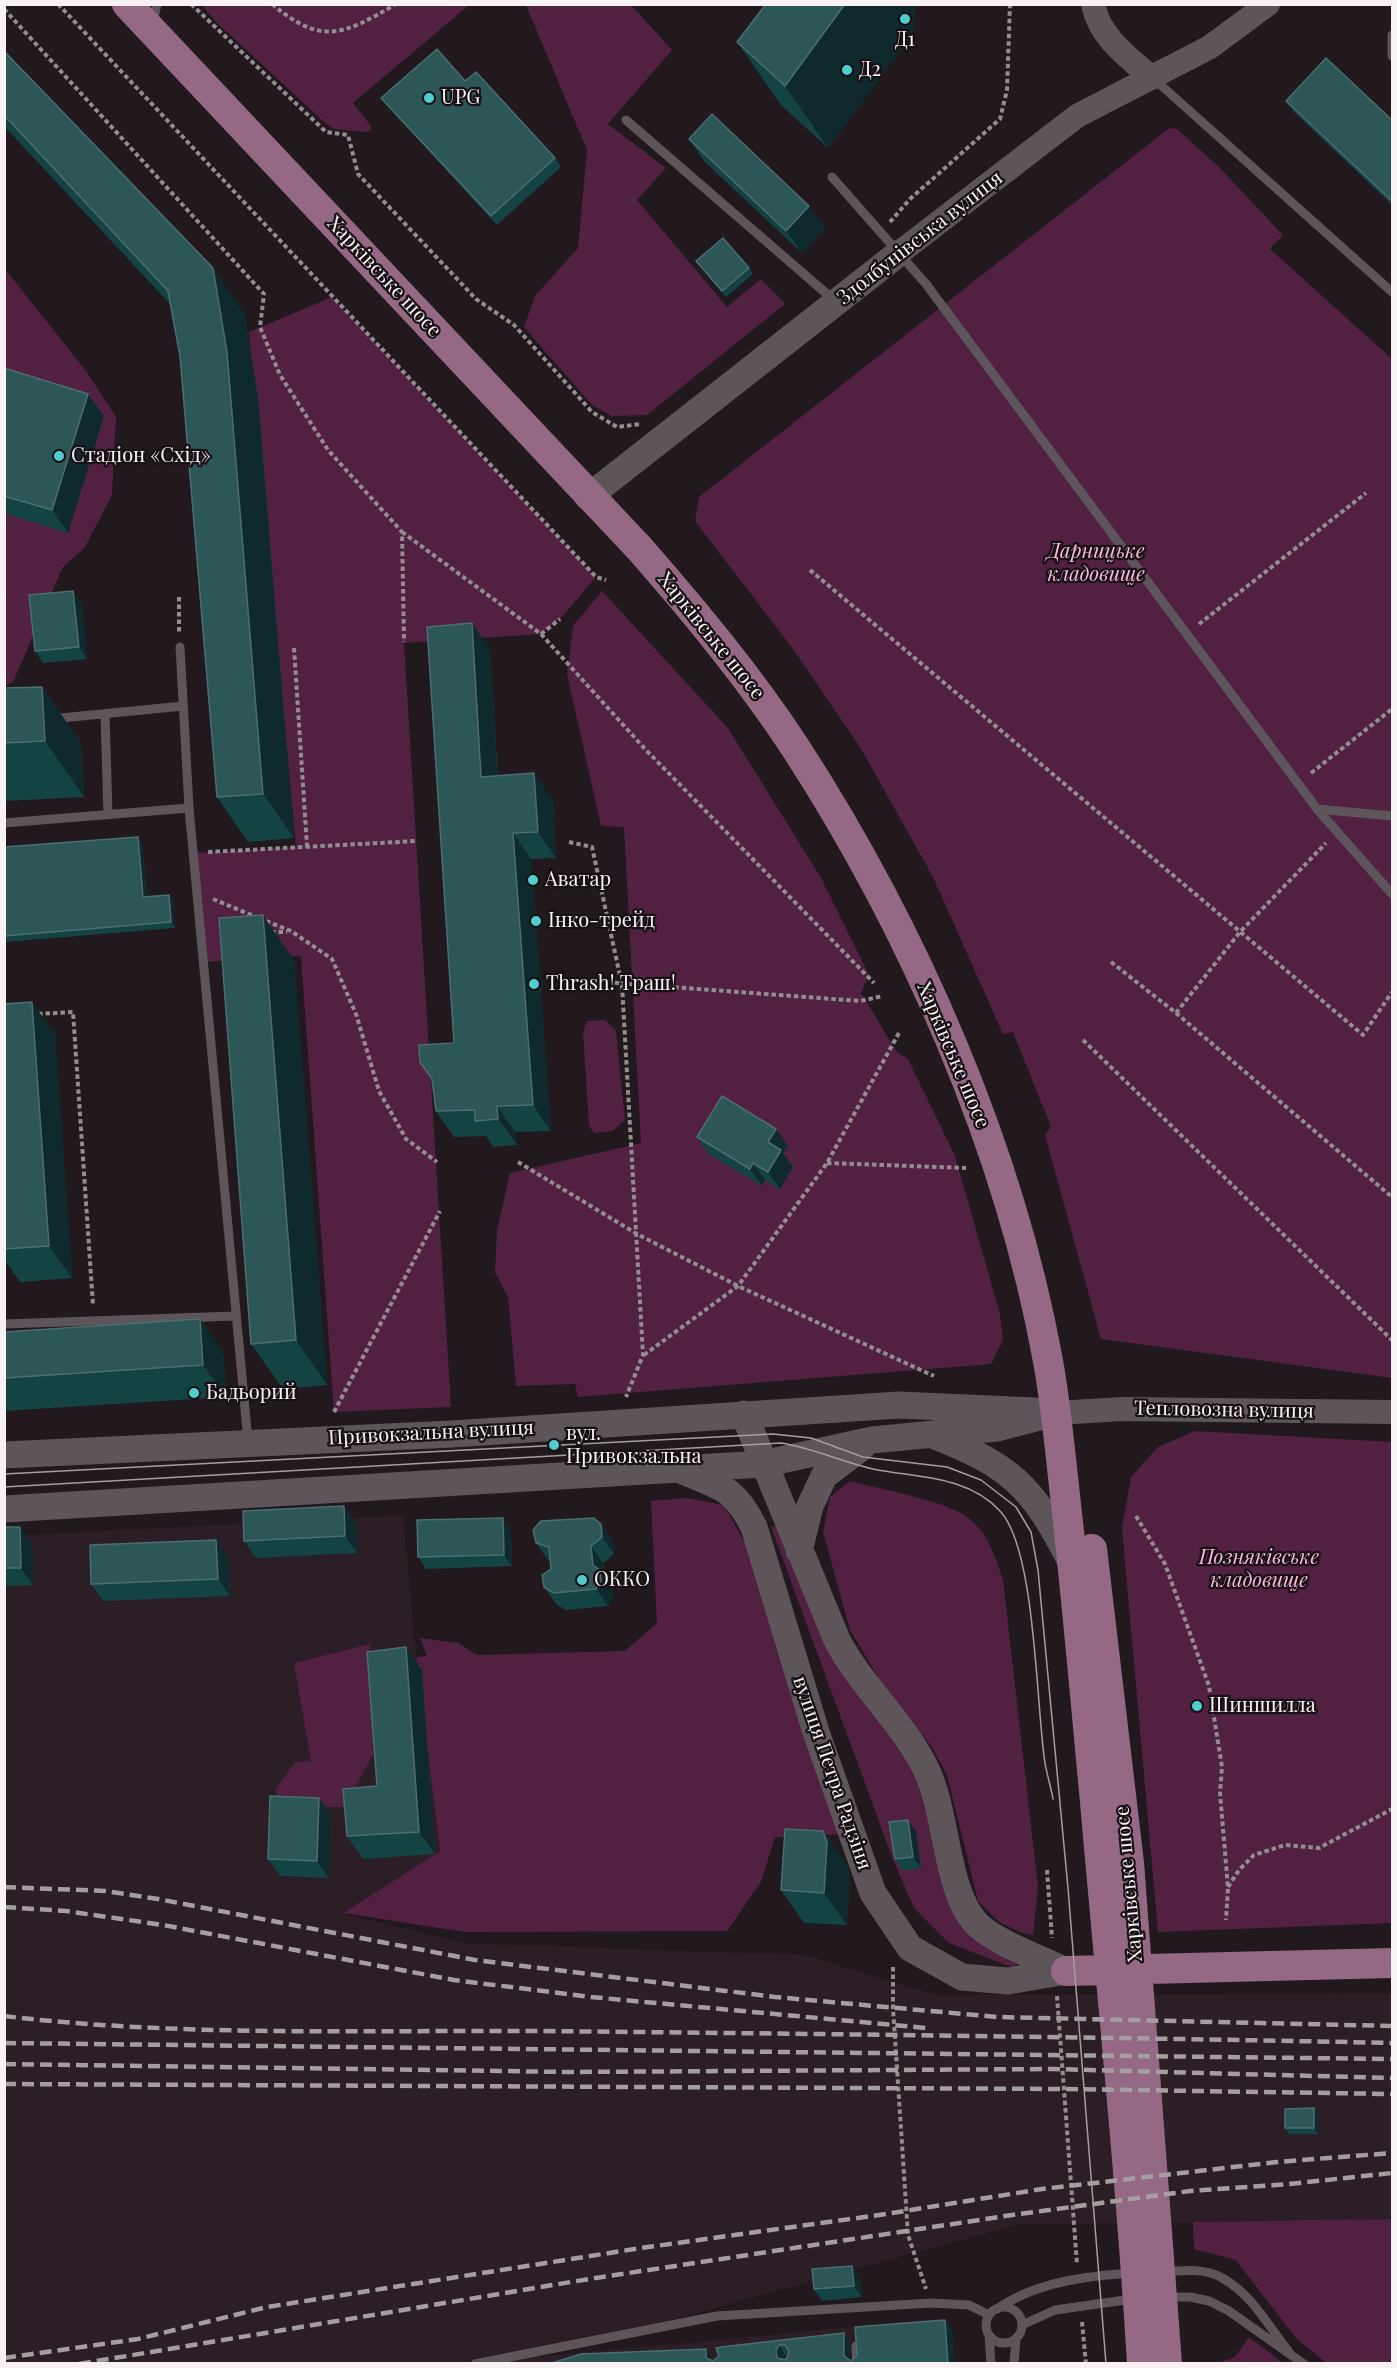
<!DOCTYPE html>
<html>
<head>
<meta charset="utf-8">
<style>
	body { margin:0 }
	#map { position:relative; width:1397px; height:2368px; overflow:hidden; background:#21191d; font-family:"Playfair Display",serif }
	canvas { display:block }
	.frame { position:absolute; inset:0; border:6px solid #f8f2f5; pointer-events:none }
</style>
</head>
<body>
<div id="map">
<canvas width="1397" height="2368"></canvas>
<div class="frame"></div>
</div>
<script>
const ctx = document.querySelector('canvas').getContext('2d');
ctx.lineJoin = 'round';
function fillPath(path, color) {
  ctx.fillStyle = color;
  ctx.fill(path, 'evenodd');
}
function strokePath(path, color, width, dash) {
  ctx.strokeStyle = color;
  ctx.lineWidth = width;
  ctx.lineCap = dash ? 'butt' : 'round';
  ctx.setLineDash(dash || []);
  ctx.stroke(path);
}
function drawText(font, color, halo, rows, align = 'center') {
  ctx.font = font + ' "Playfair Display",serif';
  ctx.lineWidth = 4.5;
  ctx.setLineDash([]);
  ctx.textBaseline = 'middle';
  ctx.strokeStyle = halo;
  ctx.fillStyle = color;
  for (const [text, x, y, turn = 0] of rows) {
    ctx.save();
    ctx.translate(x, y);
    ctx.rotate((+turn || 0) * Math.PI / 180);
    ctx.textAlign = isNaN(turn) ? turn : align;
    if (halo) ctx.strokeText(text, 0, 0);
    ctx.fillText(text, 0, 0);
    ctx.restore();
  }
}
const built = new Path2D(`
	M403 1515 416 1657 440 1851 345 1914 464 1943 805 1955 935 1995 1392 1994V2219L1016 2225 536 2357 934 2319 939 2363 5 2364V1536Z`);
const green = new Path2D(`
	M202 5H469L353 103 371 126 370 131 365 132 334 129 325 123 215 21Z
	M526 5H631L672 50 608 124 666 168 637 200 727 307 761 279 785 304 647 415 612 416 592 405 524 327 535 296 578 248 587 150Z
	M1176 128 1219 167 1283 235 1270 249 1392 359V1378L1101 1339 1045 1135 1051 1127 1013 1032 1003 1034 933 877 860 747 790 645 695 521 699 497 1168 129Z
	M5 269 86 371 116 417 112 495 85 547 63 567 13 682 5 686Z
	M332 297 596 577 560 619 541 634 404 643 451 1407 334 1412 301 956 204 962 194 853 296 847 249 332Z
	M602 591 728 728 821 878 869 975 861 993 897 1052 908 1059 955 1156 1000 1314 1003 1340 991 1364 578 1397 575 1384 516 1386 508 1297 495 1272 497 1230 510 1173 641 1143 624 827 601 826 567 674 573 626Z
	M605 1020 616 1031 625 1120 613 1131 594 1133 589 1125 583 1032 587 1021Z
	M1195 1431 1392 1442V1923L1158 1932 1122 1528 1131 1477 1158 1447Z
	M850 1481C879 1489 949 1501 970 1519 988 1534 996 1558 1003 1580L1038 1887 1033 1935 1022 1933 999 1922 978 1901 947 1775 932 1747 884 1687 850 1630 823 1532 830 1497Z
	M686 1498 724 1505 744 1541 848 1834 775 1837 761 1882 727 1931 465 1932 344 1913 440 1851 416 1657 427 1656 420 1638 458 1643 477 1655 625 1651 657 1623 651 1501Z
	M782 1523 909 1748 943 1856 1017 1961 1014 1968 949 1943 914 1908 892 1857 771 1527Z
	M370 1644 373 1754 344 1807H284L275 1790 295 1762 311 1761 294 1663Z
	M1392 2219V2363H1326L1295 2337 1236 2260 1194 2249 1193 2222Z
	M1249 2337 1283 2363H1218L1235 2357Z`);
const path = new Path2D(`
	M58 4 596 577 606 580
	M191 4 326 132 348 135 358 174 476 299 514 325 592 412 617 427 640 424
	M272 4C322 46 343 35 396 4
	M4 9 264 294 260 327 280 375 328 450 402 532 404 642
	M890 222 910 199 1000 119 1007 90 1010 4
	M402 532 541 634 645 749 874 983
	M810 570 1363 1035 1392 992
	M179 597V632
	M1199 624 1366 493
	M541 634 560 619
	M294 648 307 846
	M1311 773 1392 709
	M569 842 592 847 622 985 643 1355 626 1397
	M208 852 417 841
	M213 899 256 917
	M266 921 291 931 332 959 356 1014 379 1091 406 1139 437 1162
	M271 932H287
	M1111 962 1176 1013 1392 1197
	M577 980 860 1001 883 996
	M1176 1013 1240 932 1326 843
	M38 1014 73 1012 93 1305
	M1083 1040 1392 1340
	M518 1162 637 1234 738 1286 934 1376
	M827 1163 966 1168
	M644 1355 738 1286 827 1163 900 1031
	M334 1412 440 1211
	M1136 1516 1165 1564 1209 1686 1222 1767 1220 1793 1228 1888 1226 1920
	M1047 1870 1052 1938
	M1228 1887 1239 1870 1254 1855 1285 1845 1319 1848 1392 1809
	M893 1967V2008L908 2235 926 2289
	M1057 1996 1077 2264
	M1082 2322 1086 2364`);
const service = new Path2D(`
	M153 22 157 4
	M1392 35V56
	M1154 79 1392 292
	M626 120 835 301
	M832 177 926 284 1317 809 1392 816
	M180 647 189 808 248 1441
	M105 714 108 815
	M51 719 183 706
	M1317 809 1392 894
	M4 823 189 808
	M4 1324 235 1316
	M1164 2272C1184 2270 1207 2268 1224 2279 1251 2294 1270 2328 1289 2352
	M1167 2297H1190L1209 2301 1229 2311 1304 2364
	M986 2325a18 18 0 1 1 36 0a18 18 0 1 1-36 0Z
	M997 2309C1036 2282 1086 2276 1133 2273
	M1022 2325 1055 2310 1132 2299
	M989 2335 991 2364
	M856 2346 857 2364
	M475 2364 717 2316 931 2303 969 2305 989 2315
	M1014 2364 1016 2339`);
const tertiary = new Path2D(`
	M1093 4C1099 37 1129 58 1152 78
	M899 253 1077 116 1210 47 1268 4
	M1056 1413 1123 1409 1392 1412`);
const secondary = new Path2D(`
	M588 497 899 253
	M744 1414 837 1640C861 1686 902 1721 925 1767 948 1811 945 1894 978 1925 998 1944 1040 1958 1066 1971
	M935 1436C1011 1466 1033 1487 1070 1560
	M4 1455 452 1434 899 1405 1034 1411
	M685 1472C722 1487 735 1489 754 1527L816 1732 873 1893 910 1948 962 1977 1008 1981 1066 1971
	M4 1509 763 1464 872 1440 997 1428 1056 1413
	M799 1551 810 1506 824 1476 862 1447`);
const primary = new Path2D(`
	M127 4 640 549C695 612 749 677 795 747 913 929 1009 1147 1048 1361 1056 1405 1060 1451 1065 1495 1077 1601 1086 1707 1096 1813 1112 1997 1131 2180 1142 2364
	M1092 1549 1129 1863 1167 2364
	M1066 1971 1392 1963`);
const tram = new Path2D(`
	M4 1474 773 1434 811 1438 863 1457 947 1467 981 1480 1016 1507 1031 1532 1038 1570 1068 1888 1106 2364
	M4 1487 781 1443C813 1448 842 1462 873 1469 916 1478 967 1475 1000 1511 1036 1549 1036 1706 1045 1763 1047 1775 1051 1787 1053 1799`);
const rail = new Path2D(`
	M4 1887 105 1891 158 1899 475 1960 775 1997 997 2017 1392 2026
	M4 1907 66 1911 163 1925 454 1980 591 1997 926 2028
	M4 2016C179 2037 365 2030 541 2031 825 2034 1109 2037 1392 2043
	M4 2043 1392 2059
	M4 2064 570 2072 1052 2069 1392 2078
	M4 2084 1068 2089 1392 2094
	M4 2358 138 2339 267 2307 641 2248 886 2214 1042 2189 1277 2162 1392 2153
	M79 2364 589 2279 1012 2215 1190 2191 1289 2184 1392 2173`);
const wall = new Path2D(`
	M766 4H915L913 34 828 148 781 105 737 42Z
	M4 51 244 312 258 397 294 838 248 842 217 797 180 356 170 304 4 126Z
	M465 81 555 158 561 167 497 225 387 106 381 98Z
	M1286 101 1392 120V205L1294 112Z
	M689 139 825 228 802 253 704 161Z
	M696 261 749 268 753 274 726 297Z
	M4 368 88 394 104 416 68 533 4 513Z
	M82 602 87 659 43 663 35 651Z
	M490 649 498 776 553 800 556 858 531 859 551 1131 515 1132 517 1145 493 1147 486 1136 454 1137 436 1111 432 1079 454 1043Z
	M42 687 81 743 84 797 4 801V688Z
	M142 843 147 896 169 895 173 900 175 928 4 942V847Z
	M294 960 327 1385 283 1389 251 1344Z
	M4 1004 55 1034 72 1278 20 1282 4 1259Z
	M697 1137 788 1146 783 1153 793 1167 780 1189 765 1180 762 1186 709 1154Z
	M4 1332 223 1351 226 1397 4 1411Z
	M344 1506 356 1523 357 1553 256 1558 244 1541Z
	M601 1524 613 1541 614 1554 603 1563 605 1577 612 1587 613 1598 608 1606 566 1610 556 1604 544 1587 551 1569 550 1561 548 1560 536 1543Z
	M4 1527 32 1544 33 1585 4 1586Z
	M511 1529 512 1566 426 1569 418 1557Z
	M228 1557 230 1596 103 1601 91 1584Z
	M406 1647 422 1670 435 1854 363 1859 347 1836 377 1786Z
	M319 1798 331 1815 329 1878 280 1876 268 1859Z
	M823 1831 846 1864 850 1875 847 1925 804 1923 781 1890Z
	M916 1831 921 1868 903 1871 895 1859Z
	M1318 2114V2134H1289L1285 2128Z
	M860 2277 862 2297 822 2301 814 2289Z
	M945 2320 952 2330 954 2364H549L712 2358 713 2361 719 2356 844 2333 850 2343V2360L851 2361ZM788 2354 786 2360 783 2359 785 2355Z`);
const shadedWall = new Path2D(`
	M845 4H915L913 34 828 148 785 86Z
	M809 206 825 228 802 253 786 231Z
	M213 268 244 312 258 397 294 838 263 794Z
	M88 394 104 416 68 533 52 510Z
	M73 591 82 602 87 659 79 647Z
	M472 623 490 649 499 804 481 777Z
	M42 687 81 743 84 797 45 741Z
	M534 773 553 800 556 858 538 832Z
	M513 833 531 859 551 1131 533 1105Z
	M138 837 142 843 147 902 143 897Z
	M169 895 173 900 175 928 171 922Z
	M263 915 294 960 327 1385 296 1340Z
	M32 1002 55 1034 72 1278 49 1246Z
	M497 1106 515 1132 517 1145 498 1119Z
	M776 1129 788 1146 783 1153 793 1167 780 1189 768 1172V1142Z
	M753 1163 765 1180 762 1186 750 1169Z
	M200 1319 223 1351 226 1397 203 1365Z
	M344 1506 356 1523 357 1553 345 1536Z
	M503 1518 511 1529 512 1566 504 1555Z
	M601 1524 613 1541 614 1554 602 1537Z
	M20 1527 32 1544 33 1585 21 1568Z
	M216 1540 228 1557 230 1596 218 1579Z
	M591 1546 603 1563 605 1577 612 1587 613 1598 608 1606 596 1589Z
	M406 1647 422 1670 435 1854 419 1832Z
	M319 1798 331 1815 329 1878 317 1861Z
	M908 1820 916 1831 921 1868 913 1857Z
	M823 1831 846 1864 850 1875 847 1925 824 1893Z
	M1314 2108 1318 2114V2134L1314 2128Z
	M852 2266 860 2277 862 2297 854 2286Z
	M945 2320 952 2330 954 2364H948Z
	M844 2333 850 2343V2364L844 2356Z
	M779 2345 785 2355 782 2360 777 2358 776 2351Z
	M706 2349 712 2358 713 2364 706 2358Z`);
const building = new Path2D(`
	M766 4H845L785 86 737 42Z
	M437 49 465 81 476 72 555 158 491 216 381 98Z
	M4 51 213 268 227 352 263 794 217 797 180 356 168 291 4 115Z
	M1326 58 1392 120V201L1286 101Z
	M712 114 809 206 786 231 689 139Z
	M723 238 749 268 722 291 696 261Z
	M4 368 88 394 52 510 4 496Z
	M73 591 79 647 35 651 29 595Z
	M472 623 481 777 534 773 538 832 513 833 533 1105 497 1106 498 1119 475 1121V1110L436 1111 432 1079 420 1062 419 1045 454 1043 427 627Z
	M42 687 45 741 4 743V688Z
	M138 837 143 897 169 895 171 922 4 936V847Z
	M263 915 296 1340 251 1344 219 918Z
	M32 1002 49 1246 4 1249V1004Z
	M722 1096 776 1129 768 1142 781 1150 768 1172 753 1163 750 1169 697 1137Z
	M200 1319 203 1365 4 1378V1332Z
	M344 1506 345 1536 244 1541 243 1511Z
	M503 1518 504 1555 418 1557 417 1520Z
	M594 1518 601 1524 602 1537 591 1546 593 1565 600 1570 601 1581 596 1589 554 1593 544 1587 542 1575 551 1569 549 1547 536 1543 533 1530 541 1521Z
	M4 1527H20L21 1568H4Z
	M216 1540 218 1579 91 1584 90 1545Z
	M406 1647 419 1832 347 1836 343 1789 377 1786 367 1652Z
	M270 1796 319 1798 317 1861 268 1859Z
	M908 1820 913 1857 895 1859 889 1822Z
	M785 1829 823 1831 827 1843 824 1893 781 1890Z
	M1314 2108V2128H1285V2109Z
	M852 2266 854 2286 814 2289 812 2269Z
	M945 2320 948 2364H549L581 2354 706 2349V2358L713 2361 719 2356 716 2348 721 2347 844 2333V2356L851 2361 857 2355 855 2327ZM779 2345H785L789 2351 786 2360 777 2358 776 2351Z`);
const markers = [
	[905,19,6,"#52cdce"],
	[847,70,6,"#52cdce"],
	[429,98,6,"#52cdce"],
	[59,456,6,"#52cdce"],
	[533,880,6,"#52cdce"],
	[536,921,6,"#52cdce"],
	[534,984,6,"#52cdce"],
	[194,1393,6,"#52cdce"],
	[554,1445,6,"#52cdce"],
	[582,1580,6,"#52cdce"],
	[1197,1706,6,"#52cdce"]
];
const poiNames = [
	["Д1",905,40,"center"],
	["Д2",859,70],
	["UPG",441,98],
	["Стадіон «Схід»",71,456],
	["Аватар",545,880],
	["Інко-трейд",548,921],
	["Thrash! Траш!",546,984],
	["Бадьорий",206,1393],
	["вул.",566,1434],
	["Привокзальна",566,1457],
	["ОККО",594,1580],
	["Шиншилла",1209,1706]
];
const streetNames = [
	["Здолбунівська вулиця",920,238,-38],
	["Харківське шосе",384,277,47],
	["Харківське шосе",711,636,51],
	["Харківське шосе",953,1055,67],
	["Тепловозна вулиця",1224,1410,1],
	["Привокзальна вулиця",431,1433,-3],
	["вулиця Петра Радзіня",832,1773,71],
	["Харківське шосе",1129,1884,-95]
];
const parkNames = [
	["Дарницьке",1096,552],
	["кладовище",1096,575],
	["Позняківське",1259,1558],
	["кладовище",1259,1581]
];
fillPath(built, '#2c1e26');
fillPath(green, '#522141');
strokePath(path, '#948d90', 4, [4.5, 3]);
strokePath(service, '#5e555a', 9);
strokePath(tertiary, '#5e555a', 24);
strokePath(secondary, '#5e555a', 27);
strokePath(primary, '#956883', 30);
strokePath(tram, '#a59ea1', 1.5);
strokePath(rail, '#a59ea1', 4.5, [12, 6]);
fillPath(wall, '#144344');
fillPath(shadedWall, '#0f2a2d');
fillPath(building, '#2d5657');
strokePath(building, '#4c6e70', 1.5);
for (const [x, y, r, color] of markers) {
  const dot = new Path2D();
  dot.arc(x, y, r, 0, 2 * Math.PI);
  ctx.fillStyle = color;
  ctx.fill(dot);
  strokePath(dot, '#171014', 2);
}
drawText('20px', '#f8f2f5', '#171014', poiNames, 'left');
drawText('20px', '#f8f2f5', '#171014', streetNames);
drawText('italic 20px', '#febae2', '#171014', parkNames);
</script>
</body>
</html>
